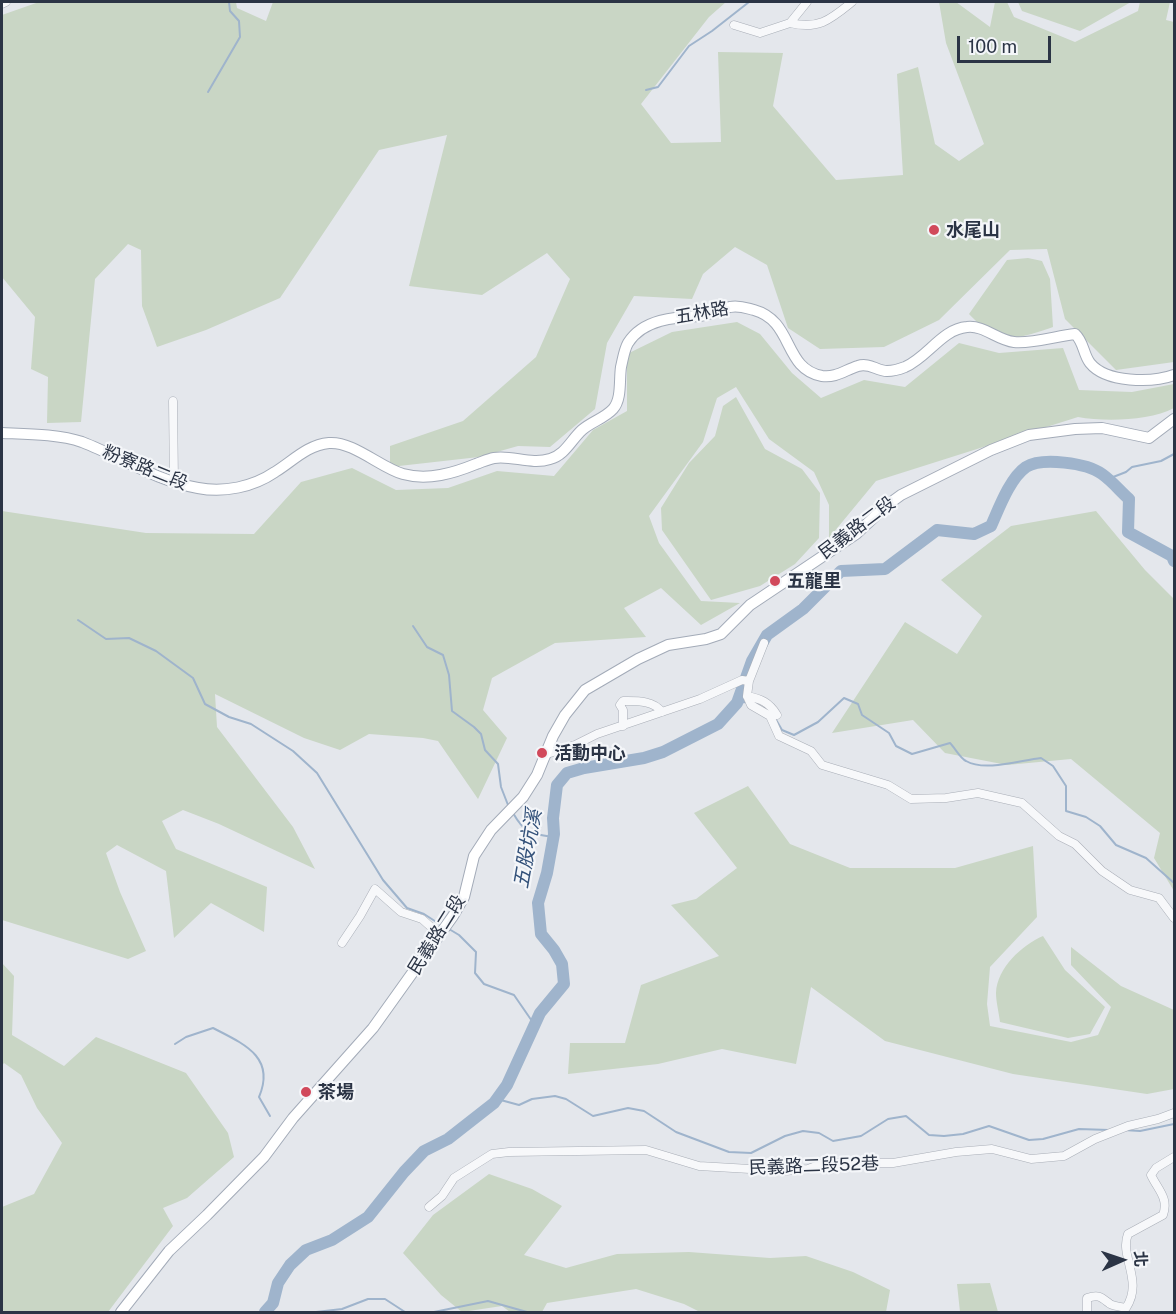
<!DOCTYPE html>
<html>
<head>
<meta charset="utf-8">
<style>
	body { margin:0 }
	#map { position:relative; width:1176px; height:1314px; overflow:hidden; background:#e4e7ec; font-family:"Public Sans","Noto Sans TC",sans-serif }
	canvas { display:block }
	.frame { position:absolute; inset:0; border:3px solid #2b3445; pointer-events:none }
	.north { position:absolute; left:1092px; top:1230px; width:60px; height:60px; -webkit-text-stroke:4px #f4f6f9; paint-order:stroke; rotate:87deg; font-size:16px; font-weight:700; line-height:24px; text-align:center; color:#2b3445 }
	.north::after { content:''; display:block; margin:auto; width:21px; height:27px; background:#2b3445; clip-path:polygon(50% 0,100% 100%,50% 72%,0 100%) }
	.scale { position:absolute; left:957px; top:36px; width:94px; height:27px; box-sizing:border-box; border:3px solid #2b3445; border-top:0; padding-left:8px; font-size:18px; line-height:21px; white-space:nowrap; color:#2b3445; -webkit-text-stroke:4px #f4f6f9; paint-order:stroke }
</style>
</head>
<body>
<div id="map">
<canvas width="1176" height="1314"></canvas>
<div class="frame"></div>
<div class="north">北</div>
<div class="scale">100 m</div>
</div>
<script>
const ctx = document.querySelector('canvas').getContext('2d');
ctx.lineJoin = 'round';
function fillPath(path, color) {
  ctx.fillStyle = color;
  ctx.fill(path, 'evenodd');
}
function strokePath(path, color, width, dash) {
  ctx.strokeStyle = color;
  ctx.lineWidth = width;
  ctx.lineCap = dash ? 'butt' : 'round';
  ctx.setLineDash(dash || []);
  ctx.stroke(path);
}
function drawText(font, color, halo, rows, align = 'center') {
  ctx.font = font + ' "Public Sans","Noto Sans TC",sans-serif';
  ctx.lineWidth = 4.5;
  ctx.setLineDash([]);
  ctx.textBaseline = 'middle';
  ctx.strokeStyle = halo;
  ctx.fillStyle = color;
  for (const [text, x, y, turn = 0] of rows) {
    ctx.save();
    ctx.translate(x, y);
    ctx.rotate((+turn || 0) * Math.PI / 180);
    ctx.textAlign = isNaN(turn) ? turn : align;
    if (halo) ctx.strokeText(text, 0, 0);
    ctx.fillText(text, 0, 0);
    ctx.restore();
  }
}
const green = new Path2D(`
	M39 2H236L237 8 266 21 273 2H726L709 17 641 104 671 143 721 142 718 52 783 53 773 106 836 180 903 175 897 74 918 67 935 144 959 161 984 144 946 43 939 2H956L990 27 995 2H1007L1014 17 1075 42 1138 11 1140 2H1170L1166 20 1174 22V362L1116 370 1065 319 1047 249 1010 250 939 320 884 347 820 349 788 328 767 265 735 247 703 274 692 299 634 296 607 343 595 409 550 447 518 446 479 457 390 467V446L463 421 536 357 570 279 547 253 482 295 409 286 447 135 379 150 280 298 206 330 157 347 142 306 141 250 128 244 95 279 81 422 47 423 48 377 31 369 35 317 2 277V15Z
	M1018 2H1131L1080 31 1022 11Z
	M1028 258 1042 261 1050 279 1053 327C1038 332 1015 341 1000 337 988 334 977 322 969 314L1007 260Z
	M737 322 760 334 792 373 821 398 864 380 905 387 959 343 999 353 1063 348 1079 390 1132 392 1174 384V408C1149 421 1105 422 1078 417L876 481 829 538V505L814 472 769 439 736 387 717 398 703 442 649 516 659 543 701 601 740 603 701 625 661 588 624 608 646 637 555 643 492 678 483 710 507 738 478 799 438 741 423 738 369 734 340 750 304 738 215 694 217 727 293 827 315 869 219 824 183 810 162 821 176 849 267 887 264 932 211 903 174 938 166 871 117 845 106 853 120 892 146 951 128 959 2 920V511L146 533 254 534 301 482 352 468 396 490 448 488 497 471 554 476 593 430 627 411V354L672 332Z
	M736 397 765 449 802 469 820 493 819 538 795 564 760 586 711 600 662 530 661 508 689 463 715 436 723 406Z
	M1096 511 1145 570 1174 599V891L1154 858 1160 833 1071 759 1007 765 945 753 913 720 832 733 905 622 957 654 982 616 941 580 1011 526Z
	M748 786 790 844 850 868H955L1033 846 1037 917 990 967 987 1004 990 1026 1071 1042 1098 1035 1111 1007 1071 965V947L1121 986 1174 1010V1089L1147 1094 1013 1074 885 1041 811 987 796 1064 722 1049 658 1064 568 1074 570 1043H625L641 985 719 956 671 905 696 899 737 868 694 813Z
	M1043 936 1065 970 1105 1007 1090 1034 1068 1038 1000 1022C999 1013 996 1002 996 993 997 968 1022 945 1043 936Z
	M2 963 14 976 12 1035 64 1066 96 1037 186 1073 228 1133 234 1157 187 1198 163 1208 173 1226 108 1312H2V1207L34 1194 62 1143 37 1108 21 1075 4 1063 2 1066Z
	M489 1174 532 1189 562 1206 524 1255 566 1268 617 1254 689 1252 770 1258 806 1256 853 1272 890 1290 886 1312 853 1311 700 1312 684 1304 636 1289 547 1303 542 1312H510L502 1306 462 1312 441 1295 403 1253 433 1215Z
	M990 1283 998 1312H960L957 1284Z`);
const stream = new Path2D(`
	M646 90 658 87 689 46 712 31 749 2
	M208 92 240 37 239 21 230 11 229 2
	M1108 479 1126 472 1132 467 1161 461 1174 454
	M78 620 106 639 129 638 156 651 193 678 205 704 229 717 251 724 293 751 317 773 383 880 407 908 424 914 441 925
	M413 626 427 647 443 655 449 675 452 711 474 727 481 734 485 750 498 764 501 787 508 805
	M737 703 746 702
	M775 718 782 730 794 735 818 722 844 698 858 704 862 715 889 733 896 746 912 754 950 743C955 748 960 758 966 761 985 772 1021 760 1041 758L1053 766 1066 786V811L1086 817 1100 826 1116 845 1146 858 1174 883
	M513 813C525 834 531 834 554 837
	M449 929 459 935 476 952 475 973 484 984 514 995 534 1024
	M175 1044 186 1037 213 1028C244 1044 276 1057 259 1097L270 1116
	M497 1099 519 1105 532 1099 555 1096 566 1099 593 1116 628 1108 644 1111 676 1132 729 1152 751 1153 785 1136 803 1131 819 1133 833 1141 861 1136 888 1119 906 1116 929 1135 944 1136 963 1134 989 1126 1029 1140 1043 1139 1079 1129 1109 1130
	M1124 1130 1140 1131 1174 1124
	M316 1312 342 1309 368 1299H385L405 1312
	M434 1312 488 1301 527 1312`);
const river = new Path2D(`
	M265 1312 273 1303 278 1283 290 1265 306 1250 332 1240 368 1217 404 1172 424 1151 448 1139 494 1103 507 1085 540 1013 564 984 562 964 554 950 541 934 538 903 547 873 554 834 553 818 557 785 567 773 584 768 644 758 663 752 718 724 737 703 752 661 767 635 803 609 841 571 885 569 937 530 974 534 991 526C999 508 1010 478 1026 467 1042 457 1087 463 1102 474 1112 481 1120 491 1129 499L1128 532 1172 556 1174 561`);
const minor = new Path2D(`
	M2 4 6 2
	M790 23C819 30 831 19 852 2
	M734 25 760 33 790 23 807 2
	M173 401 174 482
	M764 643 749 681 747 696 751 705 770 716 779 736 811 751 822 765 888 785 911 799 946 798 978 793 1022 803 1059 836 1075 844 1102 871 1130 890 1159 898 1174 918
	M747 696C761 699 769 702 777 715
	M623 726V710L620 705 623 701C637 701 653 700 662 712
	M547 754 575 745 597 734 700 699 742 680 749 681
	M342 943 360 916 375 889 401 912 422 919 440 935
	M429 1207 442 1196 454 1178 492 1154 509 1152 646 1150 699 1166 784 1171 808 1169 824 1163H893L956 1152 992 1149 1031 1159 1064 1156 1095 1139 1128 1126 1158 1119 1174 1113
	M1087 1312V1298C1099 1294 1101 1297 1110 1304 1114 1306 1121 1307 1126 1308 1144 1281 1119 1256 1128 1234L1163 1215C1169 1198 1158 1190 1151 1175L1156 1168 1174 1157`);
const major = new Path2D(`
	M2 433C26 434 59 434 82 442 121 457 156 481 198 488 224 493 253 487 275 472 293 461 307 445 329 443 353 441 381 468 403 474 428 481 454 473 476 464 482 462 488 459 494 458 512 455 531 465 550 459 565 455 571 440 582 430 591 422 605 418 613 409 622 399 619 380 621 367 623 359 624 350 628 343 643 319 675 317 700 316 711 315 720 308 730 307 739 305 746 308 754 310 794 321 783 369 822 376 836 378 845 370 858 366 869 362 877 371 887 371 893 371 900 369 905 367 928 357 942 329 967 327 984 325 997 340 1014 342 1031 344 1057 336 1075 334 1084 342 1083 354 1090 363 1106 383 1152 383 1174 375
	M121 1312 169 1251 207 1215 264 1157 293 1118 373 1028 453 916 464 897 474 856 491 830 523 797 537 775 553 736 565 715 585 690 638 659 668 645 706 639 721 634 750 605 856 534 886 506 901 495 991 450 1029 435 1075 429 1102 428 1149 438 1174 419`);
const markers = [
	[934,230,6,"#d1495b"],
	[775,581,6,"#d1495b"],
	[542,753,6,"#d1495b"],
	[306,1092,6,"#d1495b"]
];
const poiNames = [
	["水尾山",946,230],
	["五龍里",787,581],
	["活動中心",554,753],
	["茶場",318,1092]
];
const streetNames = [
	["五林路",702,313,-10],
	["粉寮路二段",145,468,22],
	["民義路二段",857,528,-37],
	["民義路二段",437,935,-58],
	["民義路二段52巷",814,1166,-2]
];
const waterNames = [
	["五股坑溪",528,849,-80]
];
fillPath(green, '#c9d6c5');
strokePath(stream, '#9fb4cc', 2);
strokePath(river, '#9fb4cc', 12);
strokePath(minor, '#a9aeb7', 9);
strokePath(major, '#a3abb8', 12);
strokePath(minor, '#f7f8fa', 8);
strokePath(major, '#fff', 10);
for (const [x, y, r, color] of markers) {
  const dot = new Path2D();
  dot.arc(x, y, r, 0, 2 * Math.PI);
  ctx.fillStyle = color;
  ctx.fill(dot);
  strokePath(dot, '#f4f6f9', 2);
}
drawText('bold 18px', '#2b3445', '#f4f6f9', poiNames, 'left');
drawText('18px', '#2b3445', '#f4f6f9', streetNames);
drawText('italic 20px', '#34527a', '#f4f6f9', waterNames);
</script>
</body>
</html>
